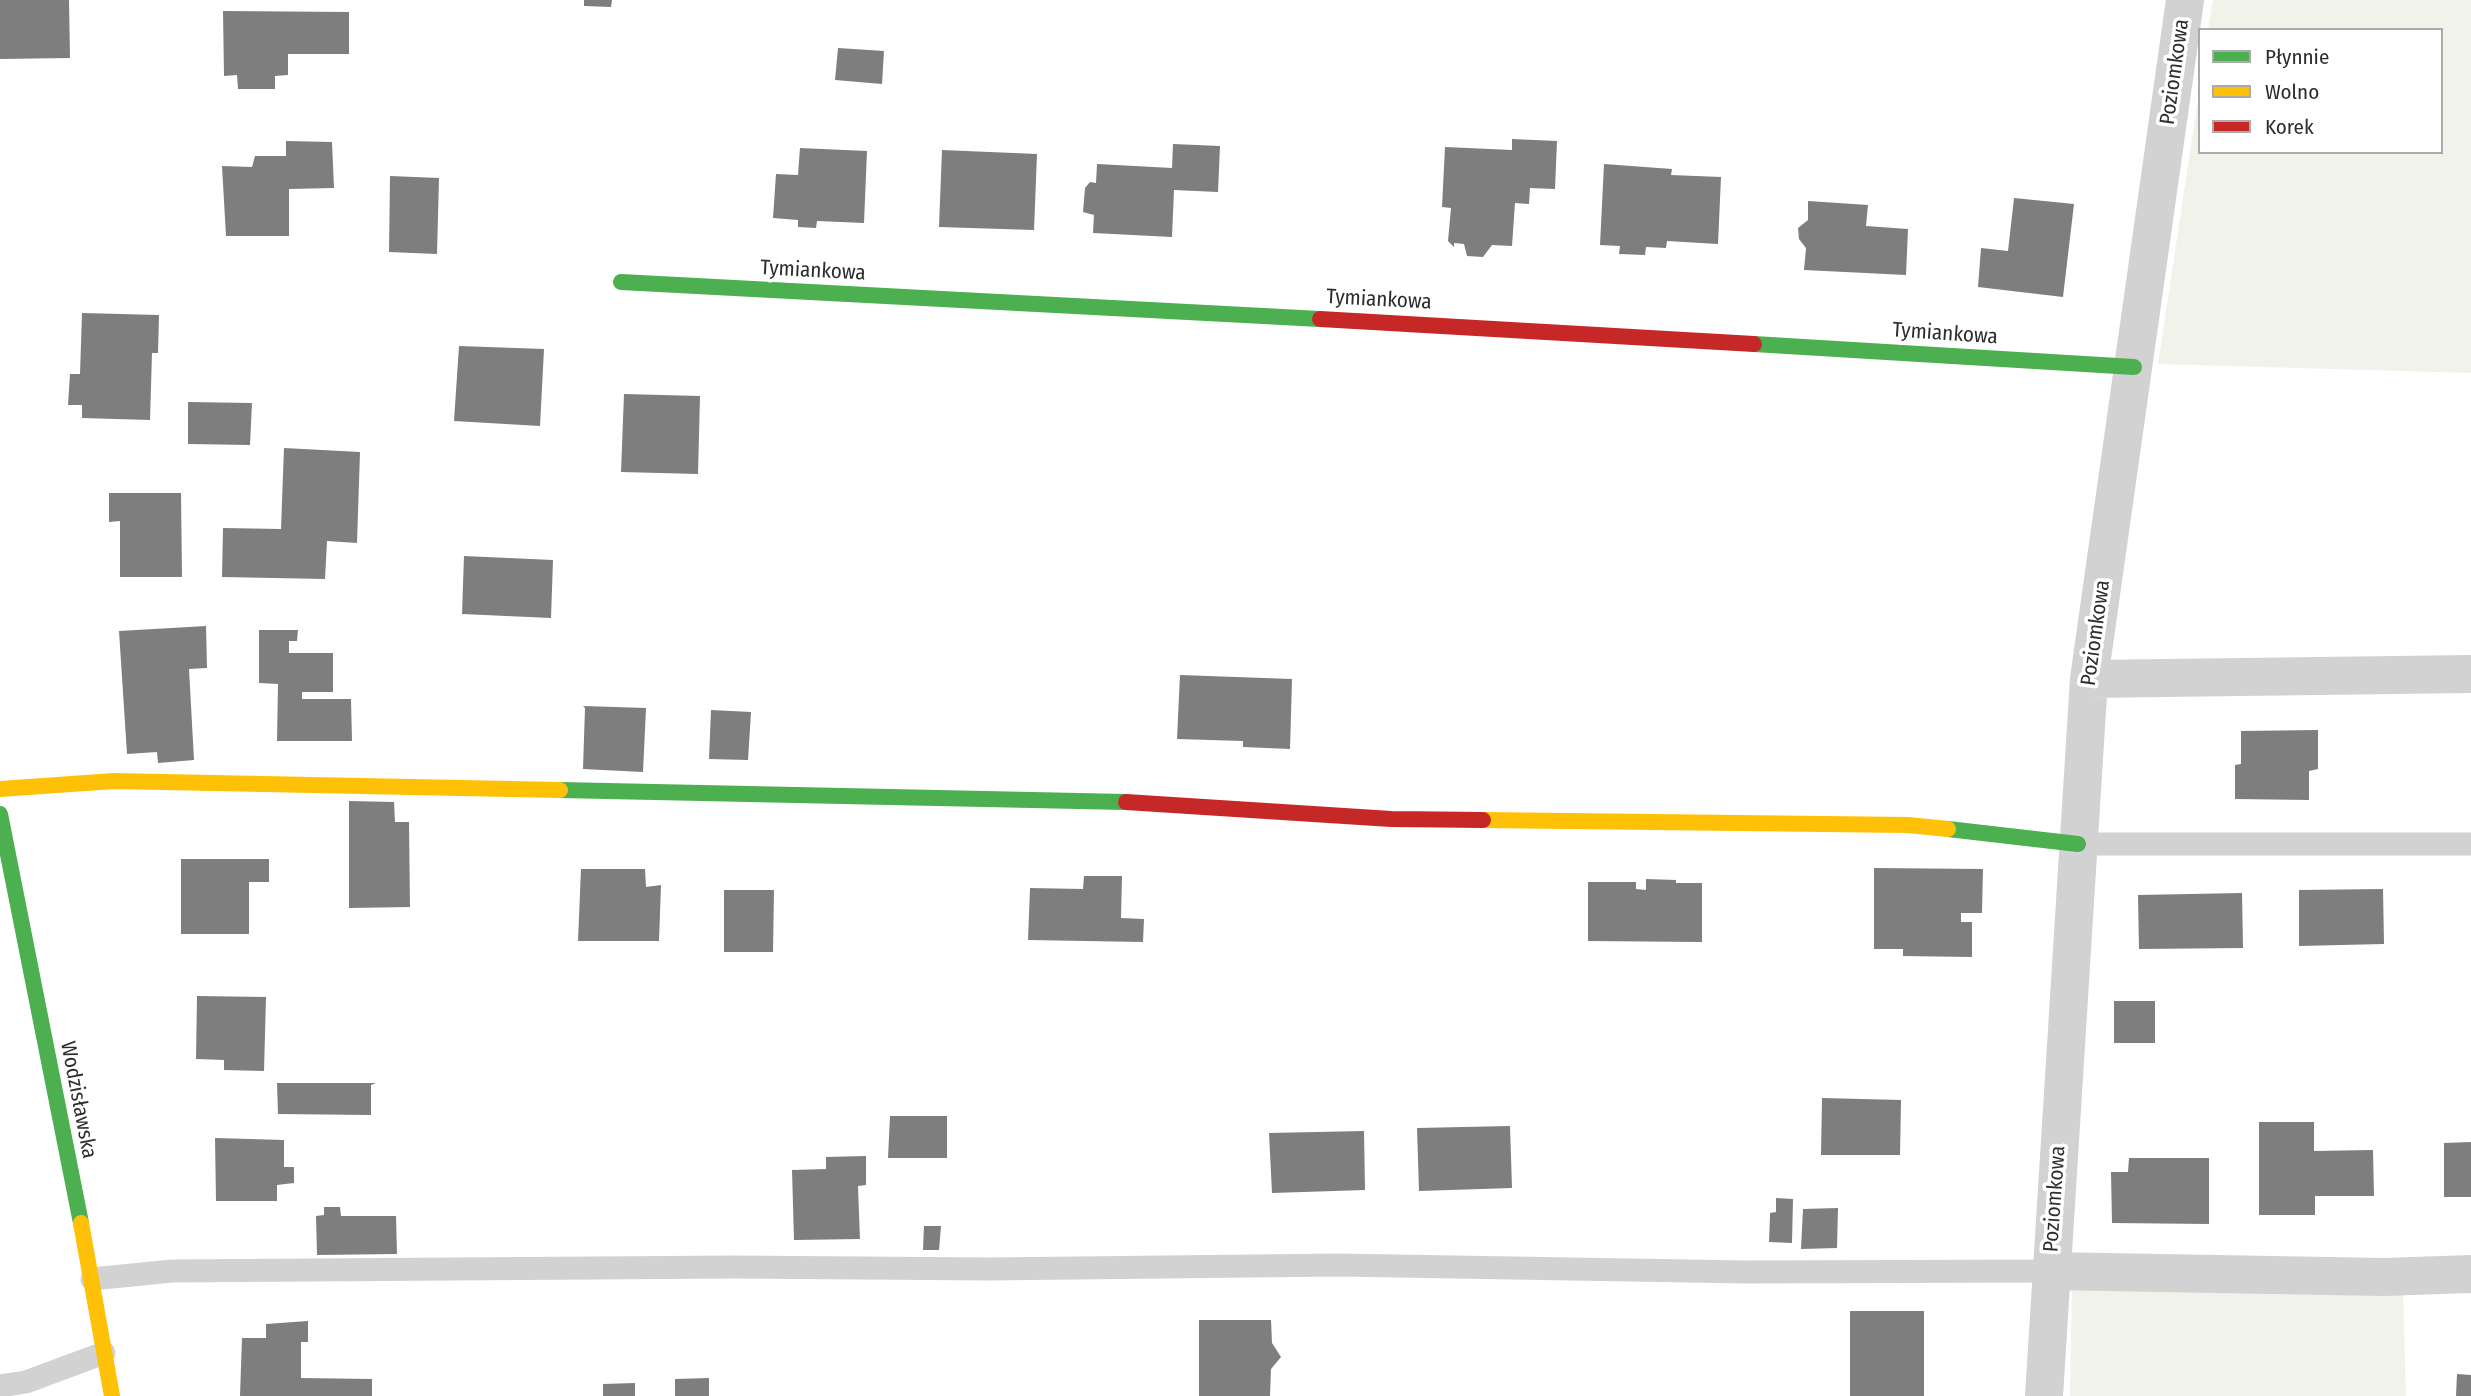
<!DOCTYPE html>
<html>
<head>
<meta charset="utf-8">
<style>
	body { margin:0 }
	#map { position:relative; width:2471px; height:1396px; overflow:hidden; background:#fff; font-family:"Fira Sans Condensed",sans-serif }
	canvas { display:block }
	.legend { position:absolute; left:2198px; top:28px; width:245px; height:126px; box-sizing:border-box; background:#fff; border:2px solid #ababab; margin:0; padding:9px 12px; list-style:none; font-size:21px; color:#2d2d2d }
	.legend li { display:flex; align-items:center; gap:14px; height:35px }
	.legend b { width:35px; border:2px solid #ababab }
</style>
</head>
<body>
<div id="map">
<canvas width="2471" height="1396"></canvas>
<ul class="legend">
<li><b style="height:9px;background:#4caf50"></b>Płynnie</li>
<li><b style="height:9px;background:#ffc107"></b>Wolno</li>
<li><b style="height:9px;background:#c62828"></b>Korek</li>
</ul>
</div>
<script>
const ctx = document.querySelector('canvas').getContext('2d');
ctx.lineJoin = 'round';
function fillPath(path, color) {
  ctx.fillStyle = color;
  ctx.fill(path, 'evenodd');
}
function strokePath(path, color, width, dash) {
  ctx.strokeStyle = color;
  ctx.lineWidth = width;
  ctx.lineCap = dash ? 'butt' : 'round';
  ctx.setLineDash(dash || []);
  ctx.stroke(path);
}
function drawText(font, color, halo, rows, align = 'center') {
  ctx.font = font + ' "Fira Sans Condensed",sans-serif';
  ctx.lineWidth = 7;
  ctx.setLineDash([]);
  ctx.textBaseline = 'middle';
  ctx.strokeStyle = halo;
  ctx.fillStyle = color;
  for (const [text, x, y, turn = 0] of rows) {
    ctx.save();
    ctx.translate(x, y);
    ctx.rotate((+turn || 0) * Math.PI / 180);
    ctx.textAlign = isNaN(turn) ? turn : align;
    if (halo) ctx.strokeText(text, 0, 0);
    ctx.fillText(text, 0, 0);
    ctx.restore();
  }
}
const green = new Path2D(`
	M2213 0H2471V373L2158 364 2200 86V152H2441V30H2208Z
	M2072 1288 2403 1294 2406 1396H2070Z`);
const building = new Path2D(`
	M0 0H69L70 58 0 59Z
	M584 0H612L611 7 584 6Z
	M223 11 349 12V54H288V75L275 76V89H238L237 75 224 76Z
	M838 48 884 51 882 84 835 80Z
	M1512 139 1557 141 1555 189 1530 188 1529 204 1515 203 1512 246 1492 245 1483 257 1467 256 1464 244 1454 243V247L1448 241 1451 208 1442 207 1445 147 1512 150Z
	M286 141 332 142 334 188 289 189V236H226L222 166 252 167 255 156H286Z
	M1173 144 1220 146 1218 192 1174 190 1172 237 1093 233 1094 215 1083 212 1085 188 1090 182 1096 183 1097 164 1172 168Z
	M800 148 867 151 864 223 817 221 816 228 798 227V220L773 218 776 174 798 175Z
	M942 150 1037 154 1034 230 939 227Z
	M1604 164 1672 169 1671 175 1721 177 1718 244 1667 241 1666 248 1646 247 1645 255 1619 254 1620 246 1600 245Z
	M390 176 439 178 437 254 389 252Z
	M2014 198 2074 204 2063 297 1978 287 1981 248 2008 251Z
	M1808 201 1868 205 1866 226 1908 229 1906 275 1804 270 1806 248 1799 239 1798 228 1808 220Z
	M82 313 159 315 158 353H152L150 420 82 418V405H68L70 374H80Z
	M459 346 544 349 540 426 454 421Z
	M624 394 700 396 698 474 621 472Z
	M188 402 252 403 250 445 188 444Z
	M284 448 360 452 357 543 327 541 325 579 222 577 223 528 281 529Z
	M109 493H181L182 577H120V521L109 522Z
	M464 556 553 560 551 618 462 614Z
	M206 626 207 668 189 669 194 760 158 763 157 752 127 754 119 631Z
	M259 630H298L297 641H289V653H333V692H302V699H351L352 741H277L278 684 259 683Z
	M1180 675 1292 679 1290 749 1243 747V741L1177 739Z
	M583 706 646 708 643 772 583 769 585 708Z
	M711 710 751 712 748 760 709 759Z
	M2318 730V769L2309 771V800L2235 799V765L2241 764V731Z
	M349 801 394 802 395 822H409L410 907 349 908Z
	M181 859H269V882H249V934H181Z
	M1874 868 1983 869 1982 913H1961V922H1972V957L1903 956V949H1874Z
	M581 869H645L646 887 661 885 659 941H578Z
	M1084 876H1122L1121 918 1144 919 1143 942 1028 940 1030 888 1083 889Z
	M1646 879 1676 880V883H1702V942L1588 941V882H1636V889L1646 890Z
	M2383 889 2384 944 2299 946V890Z
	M724 890H774L773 952H724Z
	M2242 893 2243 948 2139 949 2138 895Z
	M197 996 266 997 264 1071 224 1070V1060L196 1059Z
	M2114 1001H2155V1043H2114Z
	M277 1083H376L371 1085V1115L278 1114Z
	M1822 1098 1901 1100 1900 1155H1821Z
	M890 1116H947V1158H888Z
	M2259 1122H2314V1151L2373 1150 2374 1196H2315V1215H2259Z
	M1510 1126 1512 1188 1419 1191 1417 1128Z
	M1364 1131 1365 1190 1272 1193 1269 1133Z
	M215 1138 284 1140V1167H294V1183L277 1185V1201H216Z
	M2471 1142V1197H2444V1143Z
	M866 1156V1185L858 1186 860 1239 794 1240 792 1170 826 1169V1157Z
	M2129 1158H2209V1224L2112 1223 2111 1172H2128Z
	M1776 1198 1793 1199 1792 1243 1769 1242 1770 1216V1213L1776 1212Z
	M324 1207H340L341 1216H396L397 1254 317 1255 316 1216 324 1215Z
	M1838 1208 1837 1248 1801 1249 1803 1209Z
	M924 1226H941L939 1250H923Z
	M1850 1311H1924V1396H1850Z
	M1199 1320H1271L1272 1343 1281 1357 1271 1369 1270 1396H1199Z
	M308 1321V1342H301V1378L372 1379V1396H240L242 1338H266V1324Z
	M2457 1374 2471 1375V1396H2456Z
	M709 1378V1396H675V1379Z
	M635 1383V1396H603V1384Z`);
const lane = new Path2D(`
	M2078 844H2471
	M92 1279 172 1271 734 1267 989 1269 1338 1265 1746 1272 2050 1271
	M0 1386 26 1382 104 1353`);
const street = new Path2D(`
	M2089 679 2471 674
	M2050 1271 2384 1277 2471 1274
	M2044 1396 2089 679 2185 0`);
const fast = new Path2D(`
	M621 282 1320 319
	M1754 344 2134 367
	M560 790 1126 802
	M0 814 81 1223
	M1948 829 2078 844`);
const slow = new Path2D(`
	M0 789 114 781 560 790
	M1483 820 1908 825 1948 829
	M81 1223 112 1396`);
const jam = new Path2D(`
	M1320 319 1754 344
	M1126 802 1391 819 1483 820`);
const streetNames = [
	["Poziomkowa",2175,72,-82],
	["Tymiankowa",813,271,3],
	["Tymiankowa",1379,300,3],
	["Tymiankowa",1945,334,4],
	["Poziomkowa",2096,633,-82],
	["Wodzisławska",78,1100,79],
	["Poziomkowa",2055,1199,-86]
];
fillPath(green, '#f1f3eb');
fillPath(building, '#7e7e7e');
strokePath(lane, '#d2d2d2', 23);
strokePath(street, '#d2d2d2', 38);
strokePath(fast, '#4caf50', 16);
strokePath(slow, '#ffc107', 16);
strokePath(jam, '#c62828', 16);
drawText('21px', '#2d2d2d', '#fff', streetNames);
</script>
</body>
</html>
